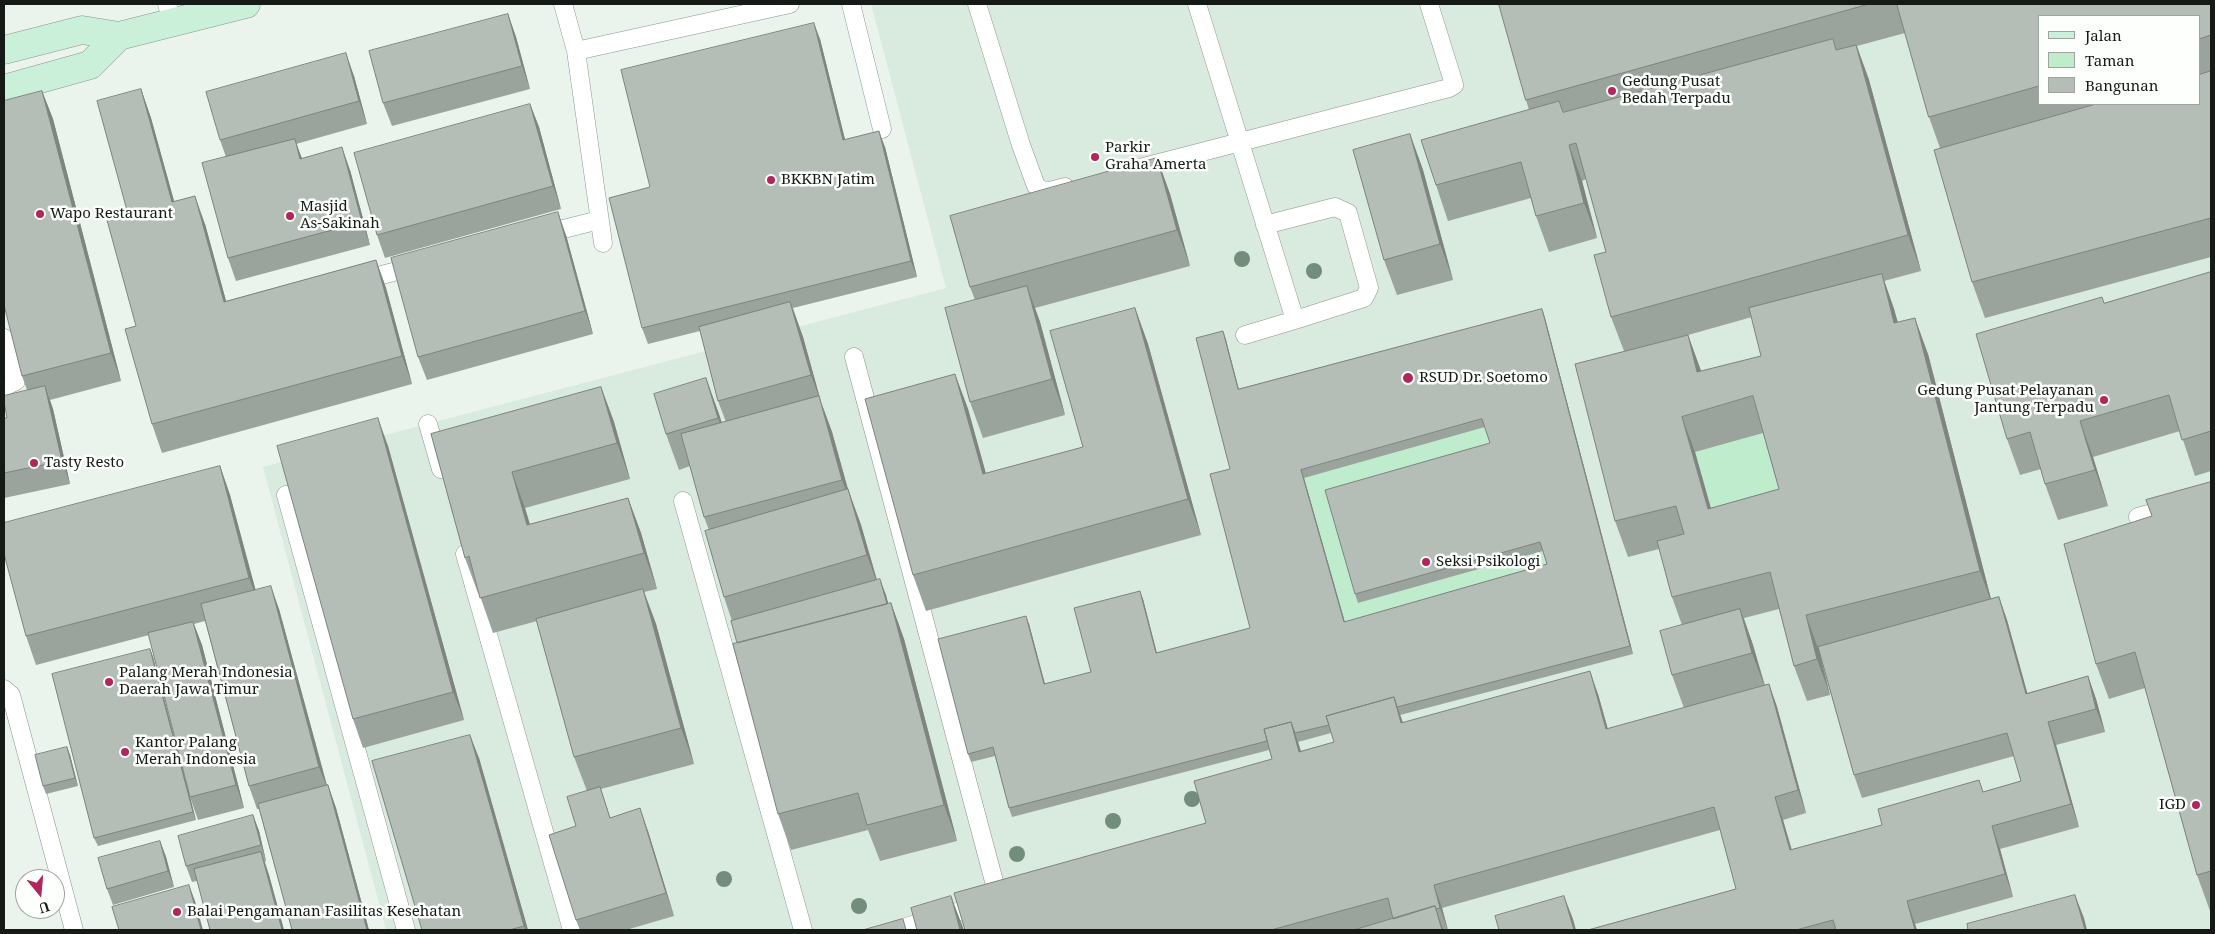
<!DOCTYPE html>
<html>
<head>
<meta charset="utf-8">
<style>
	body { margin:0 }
	#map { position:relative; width:2215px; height:934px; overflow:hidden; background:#eaf4ed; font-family:"Noto Serif",serif }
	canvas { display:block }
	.frame { position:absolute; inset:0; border:5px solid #161a17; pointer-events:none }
	.legend { position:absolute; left:2038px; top:15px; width:162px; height:90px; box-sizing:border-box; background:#fdfffd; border:1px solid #a1a3a1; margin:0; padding:6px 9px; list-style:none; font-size:15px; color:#161a17 }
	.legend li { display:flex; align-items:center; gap:10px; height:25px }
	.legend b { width:25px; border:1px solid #a1a3a1 }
	.north { position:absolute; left:15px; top:869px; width:50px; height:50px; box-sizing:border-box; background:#fdfffd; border:1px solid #a1a3a1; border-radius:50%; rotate:163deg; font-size:14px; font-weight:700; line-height:20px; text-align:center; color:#161a17 }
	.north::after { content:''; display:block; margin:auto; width:18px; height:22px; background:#b3255b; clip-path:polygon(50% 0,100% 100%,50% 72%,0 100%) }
</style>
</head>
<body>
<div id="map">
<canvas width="2215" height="934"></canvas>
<div class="frame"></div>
<ul class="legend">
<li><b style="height:6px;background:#caf0d9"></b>Jalan</li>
<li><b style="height:14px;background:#bfeccc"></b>Taman</li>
<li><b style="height:14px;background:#b4bdb6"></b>Bangunan</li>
</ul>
<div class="north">U</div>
</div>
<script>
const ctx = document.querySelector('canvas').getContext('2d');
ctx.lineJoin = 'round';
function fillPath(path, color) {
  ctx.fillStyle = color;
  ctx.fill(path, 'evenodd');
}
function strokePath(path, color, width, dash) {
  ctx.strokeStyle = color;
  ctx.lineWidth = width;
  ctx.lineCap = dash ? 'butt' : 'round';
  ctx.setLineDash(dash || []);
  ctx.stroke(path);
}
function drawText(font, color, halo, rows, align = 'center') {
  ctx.font = font + ' "Noto Serif",serif';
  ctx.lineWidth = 5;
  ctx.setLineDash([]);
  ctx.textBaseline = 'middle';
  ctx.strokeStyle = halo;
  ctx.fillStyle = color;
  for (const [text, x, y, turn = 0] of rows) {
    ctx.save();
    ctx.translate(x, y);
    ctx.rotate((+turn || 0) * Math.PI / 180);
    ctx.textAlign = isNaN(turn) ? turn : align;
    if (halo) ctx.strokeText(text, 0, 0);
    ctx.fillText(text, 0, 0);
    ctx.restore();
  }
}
const built = new Path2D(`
	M871 4H2211V930H386L263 467 946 288ZM2039 16H2199V104H2039Z`);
const green = new Path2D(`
	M1485 427 1493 452 1359 603 1543 551 1550 573 1347 630 1304 478Z
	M1766 432 1792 525 1721 545 1695 452Z`);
const service = new Path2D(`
	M167 4 172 22
	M563 4 576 51
	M851 4 882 129
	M977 4 1021 145 1036 186 1042 190 1050 191 1065 187
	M1197 4 1295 320 1245 335
	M1136 169 1449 88 1454 85 1453 81 1429 4
	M1265 225 1335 207 1348 213 1369 288 1364 298 1295 320
	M540 235 599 220
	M603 243 576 51 790 4
	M359 281 416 266
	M4 338 16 381 4 387
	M854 357 999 900
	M428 424 441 469
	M286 495 406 930
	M683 501 803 930
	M2138 517 2211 497
	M465 554 572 930
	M4 689 11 695 74 930
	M896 930 981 905`);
const secondary = new Path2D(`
	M4 50 82 30 119 36 246 4
	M4 89 90 65 119 36`);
const trees = [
	[1242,259],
	[1314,271],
	[1192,799],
	[1113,821],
	[1017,854],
	[724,879],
	[859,906]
];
const wall = new Path2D(`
	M1499 4H2211V257L1985 318 1972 282 1940 148 1929 117 1905 33 1857 46 1869 80 1921 271 1884 281 1894 309 1898 322 1928 354 1991 599 1999 597 2007 620 2027 693 2088 676 2096 699 2105 732 2056 745 2079 827 2000 849 2013 897 1915 924 1917 930H1588L1736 889 1720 830 1442 908 1448 930H965L1206 823 1272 759 1269 750 1012 817 1009 808 995 756 971 762 968 754 1029 624 1045 684 1091 672 1143 599 1157 653 1250 628 1230 469 1223 331 1226 340 1238 389 1542 309 1545 318 1633 654 1400 715 1403 723 1598 694 1608 729 1684 708 1672 675 1682 625 1672 597 1659 549 1628 557 1615 521 1624 351 1611 317 1606 252 1586 179 1582 181 1597 238 1549 252 1536 216 1531 198 1448 221 1436 185 1529 110 1526 100ZM2039 16H2199V104H2039ZM1752 317 1761 356 1701 371 1688 335ZM1485 427 1490 443 1355 594 1358 603 1543 551 1547 564 1345 622 1304 478ZM1763 433 1779 489 1711 508 1695 452ZM1779 609 1794 666 1807 701 1830 695 1819 651 1854 775 1862 798 2014 756 2021 781 1983 792 1979 780 1882 825 1792 850 1783 820 1806 813 1777 707 1769 684 1765 685 1753 645 1744 618ZM1331 733 1334 742 1301 751 1298 742Z
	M508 14 516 37 530 89 392 126 383 103Z
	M820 39 845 139 885 147 917 277 793 308 803 337 821 402 832 432 848 489 861 525 877 580 886 595 888 604 891 603 904 639 957 841 880 861 868 830 791 850 778 814 732 621 724 597 709 530 704 517 690 466 679 470 666 434 706 378 722 423 726 422 718 401 700 331 648 344 642 328 650 187Z
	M354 76 367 124 296 144 302 158 350 170 370 245 236 281 228 258 226 157 220 140Z
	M141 89 151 118 174 201 205 224 226 301 376 260 386 288 412 384 162 453 152 424 136 326 128 214Z
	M42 91 53 119 121 381 50 400 53 409 70 484 4 498V418H7L27 390 22 376Z
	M530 104 539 127 561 209 385 258 377 235Z
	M1410 134 1423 170 1453 280 1397 295 1384 260Z
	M1157 158 1170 194 1190 266 1035 308 1040 322 1065 415 983 438 970 402 975 300 970 287Z
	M566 235 593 334 427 380 418 357Z
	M2211 272V471L2195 476 2180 431 2093 457 2108 506 2058 520 2045 484 2041 469 2020 475 2007 439 2105 303Z
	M1135 308 1148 344 1201 535 926 611 913 575 955 374 968 409 986 474 1083 447Z
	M601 387 614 422 630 479 525 508 530 524 628 498 641 533 657 589 644 592 656 624 694 764 601 789 610 817 648 831 674 916 626 930H580L576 920V826L587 791 574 757 537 621 493 633 479 593H478L465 558 431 434Z
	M388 446 464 720 363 748 353 719Z
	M220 466 230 495 255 590 279 609 327 785H328L336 808 369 930H292L259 809H257L249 786 205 621 194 624 202 645 244 808 198 820 190 797 149 635 36 665 26 636Z
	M2211 482V911H2210L2197 875 2145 688 2109 699 2096 664 2152 516 2146 500Z
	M150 649 153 657 196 820 98 846 94 838Z
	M67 747 70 755 78 786 46 794 43 786Z
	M479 758 528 930H422Z
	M253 815 259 831 266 861 265 862 269 875 284 930H210L197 881 192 882 186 866Z
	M160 841 166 857 174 887 113 905 107 889Z`);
const shadedWall = new Path2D(`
	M508 14 516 37 530 89 522 66Z
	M814 23 820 39 849 156 843 140Z
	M1856 45 1869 80 1921 271 1908 235Z
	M346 53 354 76 367 124 359 101Z
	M141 89 151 118 182 230 172 202Z
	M42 91 53 119 121 381 111 353Z
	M530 104 539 127 561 209 553 186Z
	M879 131 885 147 917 277 911 261Z
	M1410 134 1423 170 1453 280 1440 244Z
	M295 139 303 162 300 159Z
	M1569 145 1582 181 1597 238 1584 203Z
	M342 147 350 170 370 245 362 222Z
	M1157 158 1170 194 1190 266 1177 230Z
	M195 196 205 224 234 330 224 302Z
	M558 212 566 235 593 334 585 311Z
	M376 260 386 288 412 384 402 356Z
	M1882 274 1894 309 1907 359 1894 323Z
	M1027 286 1040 322 1065 415 1052 379Z
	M790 302 803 337 821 402 832 432 855 515 842 480 822 405 811 375Z
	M1135 308 1148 344 1201 535 1188 499Z
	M1542 309 1545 318 1633 654 1630 646Z
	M1915 318 1928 354 1993 607 1980 571Z
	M1223 331 1226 340 1241 397 1238 389Z
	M1688 335 1701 371 1710 408 1697 372Z
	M955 374 968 409 996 510 983 474Z
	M706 378 719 414 731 454 718 418Z
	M45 386 53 409 70 484 62 461Z
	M601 387 614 422 630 479 617 443Z
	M1682 417 1695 452 1721 545 1708 509Z
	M378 418 388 446 464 720 453 692Z
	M2080 421 2093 457 2108 506 2095 470Z
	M220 466 230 495 260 606 249 578Z
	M1301 470 1304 478 1347 630 1344 622Z
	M512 472 525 508 540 561 527 525Z
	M848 489 861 525 880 591 867 555Z
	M628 498 641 533 657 589 644 553Z
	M880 579 886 595 896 633 890 616Z
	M271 586 279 609 328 790 319 767Z
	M643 589 656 624 694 764 681 728Z
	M1140 591 1143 599 1159 662 1156 653Z
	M1999 597 2007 620 2034 717 2026 694Z
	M891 603 904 639 957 841 944 805Z
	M1740 609 1753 645 1765 688 1752 653Z
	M1806 615 1819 651 1830 695 1817 659Z
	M1026 616 1029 624 1047 692 1044 684Z
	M193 622 202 645 244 808 236 785Z
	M150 649 153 657 196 820 193 812Z
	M1590 671 1598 694 1614 752 1606 729Z
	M2088 676 2096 699 2105 732 2096 709Z
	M1769 684 1777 707 1806 813 1798 790Z
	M1394 697 1402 720 1410 746 1401 723Z
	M1291 722 1299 745 1307 775 1299 752Z
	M2048 722 2056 745 2079 827 2071 804Z
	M470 735 479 758 528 930H526L524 926Z
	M67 747 70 755 78 786 75 778Z
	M328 785 336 808 369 930H367Z
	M1775 797 1783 820 1798 873 1790 850Z
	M640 808 648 831 674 916 666 893Z
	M253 815 259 831 266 861 261 845Z
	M1992 826 2000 849 2013 897 2005 874Z
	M160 841 166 857 174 887 168 871Z
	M261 852 269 875 284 930H282Z
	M189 885 195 901 203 930H201Z
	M1434 885 1442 908 1448 930 1440 908Z
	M2075 895 2084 918 2087 930H2085Z
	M951 896 964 930H960Z
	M1564 896 1573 919 1576 930H1574Z
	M1907 901 1915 924 1917 930H1915Z
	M1435 906 1443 930H1442Z`);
const building = new Path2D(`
	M1499 4H1869L1526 100Z
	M1897 4H2211V35L2199 39V16H2039V86L1929 117Z
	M508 14 522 66 383 103 369 51Z
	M814 23 843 140 879 131 911 261 642 328 609 198 650 187 621 70Z
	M1833 39 1836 50 1856 45 1908 235 1611 317 1594 255 1606 252 1576 143 1569 145 1584 203 1536 216 1521 162 1436 185 1421 140 1559 101 1563 112Z
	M346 53 359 101 220 140 206 92Z
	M2211 71V218L1972 282 1934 150 2096 104H2199V75Z
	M141 89 172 202 195 196 224 302 376 260 402 356 152 424 125 329 136 326 107 220 128 214 97 101Z
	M42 91 111 353 22 376 4 305V101Z
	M530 104 553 186 377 235 354 153Z
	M1410 134 1440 244 1384 260 1353 150Z
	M295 139 300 159 342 147 362 222 228 258 202 163Z
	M1157 158 1177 230 970 287 950 216Z
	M558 212 585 311 418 357 391 258Z
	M2211 272V431L2182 440 2169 395 2080 421 2095 470 2045 484 2030 432 2007 439 1976 334 2102 297 2104 303Z
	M1882 274 1894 323 1915 318 1980 571 1806 615 1817 659 1794 666 1770 572 1672 597 1657 541 1684 534 1676 506 1615 521 1575 364 1688 335 1697 372 1761 356 1749 308ZM1753 396 1779 489 1708 509 1682 417Z
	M1027 286 1052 379 970 402 945 308Z
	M790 302 811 375 718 401 699 327Z
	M1135 308 1188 499 913 575 865 399 955 374 983 474 1083 447 1050 331Z
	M1542 309 1630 646 1397 707 1394 697 1326 716 1329 725 1295 733 1291 722 1264 729 1267 741 1009 808 993 747 968 754 938 639 1026 616 1044 684 1091 672 1074 608 1140 591 1156 653 1250 628 1210 474 1230 469 1196 338 1223 331 1238 389ZM1482 419 1490 443 1325 490 1355 594 1540 542 1547 564 1344 622 1301 470Z
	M706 378 718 418 666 434 654 394Z
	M45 386 62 461 4 473V418H7L4 402V396Z
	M601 387 617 443 512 472 527 525 628 498 644 553 480 598 469 556 465 558 431 434Z
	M819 396 842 480 704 517 681 434Z
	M378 418 453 692 353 719 277 446Z
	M220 466 249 578 26 636 4 554V523Z
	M2211 482V871L2197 875 2135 652 2096 664 2064 544 2152 516 2146 500Z
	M848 489 867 555 724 597 705 531Z
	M880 579 887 604 737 643 731 621Z
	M271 586 319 767 249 786 201 604Z
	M643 589 681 728 574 757 536 619Z
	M1999 597 2026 694 2088 676 2096 709 2048 722 2071 804 1992 826 2005 874 1907 901 1915 930H1836L1833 920 1796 930H1588L1736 889 1714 807 1434 885 1440 908 1436 909 1435 906 1393 919 1388 898 1271 930H965L954 893 1206 823 1194 781 1272 759 1264 729 1291 722 1299 752 1334 742 1326 716 1394 697 1401 723 1590 671 1606 729 1769 684 1798 790 1775 797 1790 850 1882 825 1878 809 1979 780 1983 792 2021 781 2007 733 1854 775 1818 647Z
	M891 603 944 805 867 825 858 793 778 814 733 644Z
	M1740 609 1752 653 1672 675 1660 631Z
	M193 622 236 785 190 797 148 633Z
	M150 649 193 812 94 838 52 674Z
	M470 735 524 926 509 930H422L372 761Z
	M67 747 75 778 43 786 35 755Z
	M328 785 367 930H292L258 804Z
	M600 787 610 818 640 808 666 893 576 920 549 835 576 826 567 797Z
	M253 815 261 845 186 866 178 836Z
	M160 841 168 871 107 889 98 858Z
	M261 852 282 930H210L194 869Z
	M189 885 201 930H119L112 907Z
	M2075 895 2085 930H1968L1967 924Z
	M951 896 960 930H917L911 908Z
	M1564 896 1574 930H1499L1495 916Z
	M1435 906 1442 930H1354Z
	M903 919 906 930H863Z`);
const markers = [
	[1612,91,5,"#b3255b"],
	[1095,157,5,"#b3255b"],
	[771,180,5,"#b3255b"],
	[40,214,5,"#b3255b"],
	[290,216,5,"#b3255b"],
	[1408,378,6,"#b3255b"],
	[2104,400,5,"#b3255b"],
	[34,463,5,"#b3255b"],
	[1426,562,5,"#b3255b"],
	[109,682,5,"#b3255b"],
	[125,752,5,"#b3255b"],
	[2196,805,5,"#b3255b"],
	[177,912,5,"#b3255b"]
];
const poiNames = [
	["Gedung Pusat",1622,82],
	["Bedah Terpadu",1622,99],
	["Parkir",1105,148],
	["Graha Amerta",1105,165],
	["BKKBN Jatim",781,180],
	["Masjid",300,207],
	["As-Sakinah",300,224],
	["Wapo Restaurant",50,214],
	["RSUD Dr. Soetomo",1419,378],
	["Gedung Pusat Pelayanan",2094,391,"right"],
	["Jantung Terpadu",2094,408,"right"],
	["Tasty Resto",44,463],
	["Seksi Psikologi",1436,562],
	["Palang Merah Indonesia",119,673],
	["Daerah Jawa Timur",119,690],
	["Kantor Palang",135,743],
	["Merah Indonesia",135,760],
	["IGD",2186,805,"right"],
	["Balai Pengamanan Fasilitas Kesehatan",187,912]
];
fillPath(built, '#d9eade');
fillPath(green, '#bfeccc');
strokePath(service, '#8b958e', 19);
strokePath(secondary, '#8b958e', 29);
strokePath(service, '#fff', 18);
strokePath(secondary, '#caf0d9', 28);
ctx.fillStyle = '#728d7c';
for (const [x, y] of trees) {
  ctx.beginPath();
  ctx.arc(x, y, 8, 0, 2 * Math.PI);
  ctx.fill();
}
fillPath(wall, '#9ba39d');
fillPath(shadedWall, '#7e847f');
fillPath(building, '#b4bdb6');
strokePath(building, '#7e847f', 1);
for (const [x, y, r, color] of markers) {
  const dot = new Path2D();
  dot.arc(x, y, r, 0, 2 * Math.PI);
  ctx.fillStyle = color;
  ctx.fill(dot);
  strokePath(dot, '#fdfffd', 2);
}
drawText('15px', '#161a17', '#fdfffd', poiNames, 'left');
</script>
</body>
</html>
